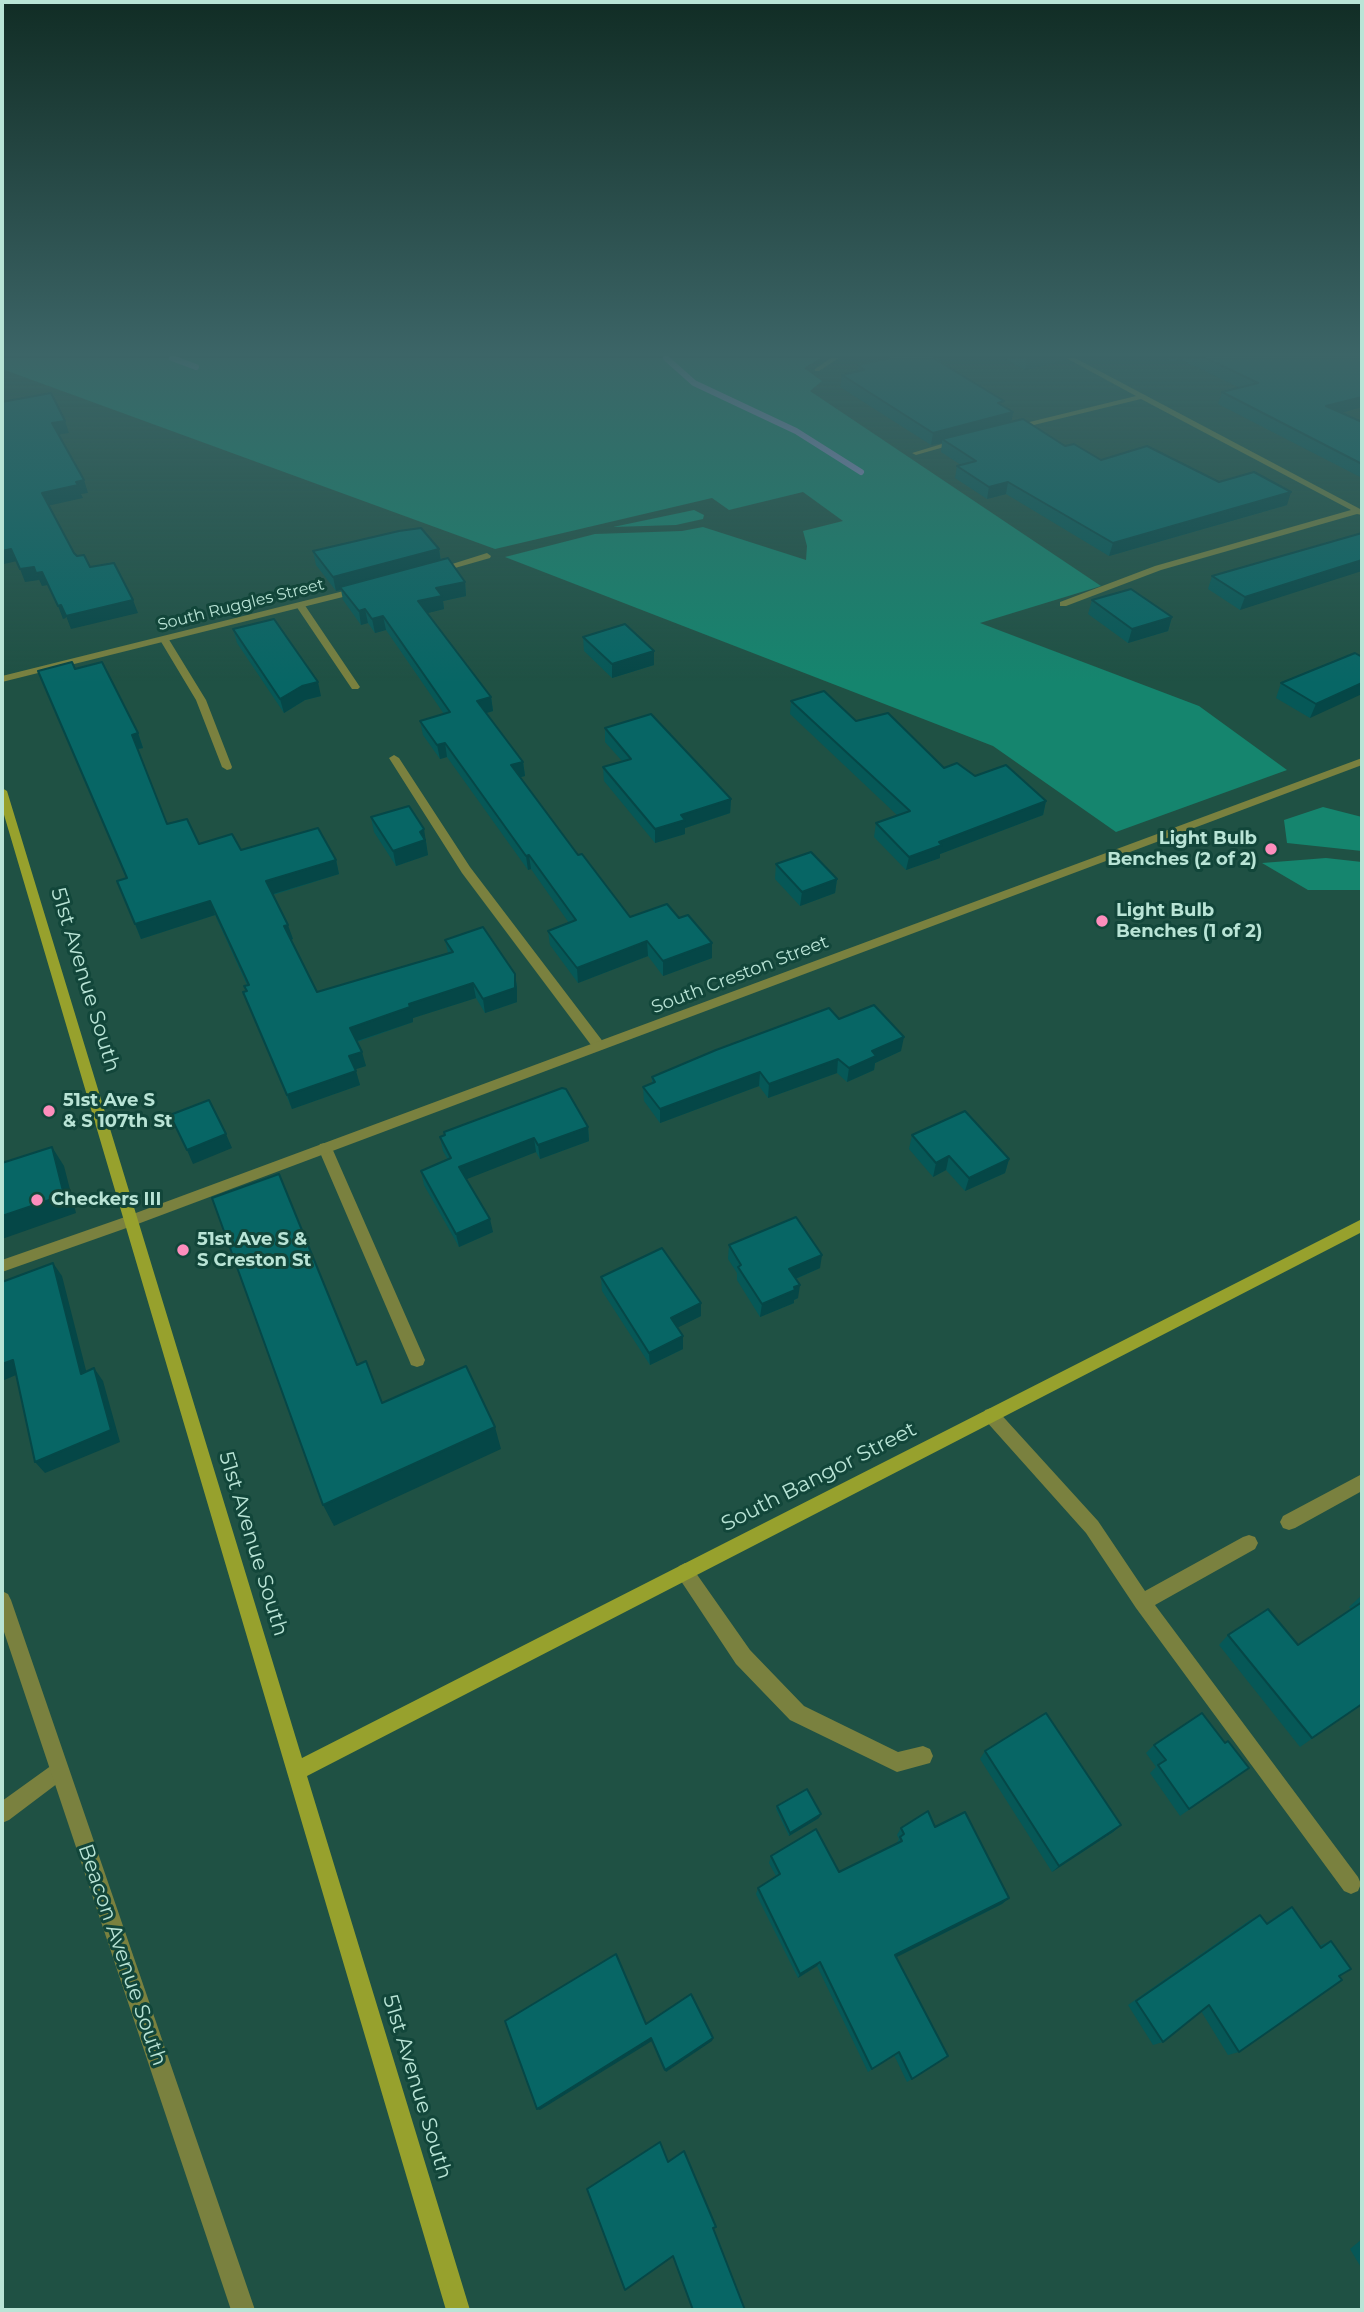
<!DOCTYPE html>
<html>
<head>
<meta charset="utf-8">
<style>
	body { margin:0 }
	#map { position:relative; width:1364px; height:2312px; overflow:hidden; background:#1f5144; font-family:Montserrat,sans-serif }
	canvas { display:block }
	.frame { position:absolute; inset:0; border:4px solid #b9e4d6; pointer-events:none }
</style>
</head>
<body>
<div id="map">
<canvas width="1364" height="2312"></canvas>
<div class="frame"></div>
</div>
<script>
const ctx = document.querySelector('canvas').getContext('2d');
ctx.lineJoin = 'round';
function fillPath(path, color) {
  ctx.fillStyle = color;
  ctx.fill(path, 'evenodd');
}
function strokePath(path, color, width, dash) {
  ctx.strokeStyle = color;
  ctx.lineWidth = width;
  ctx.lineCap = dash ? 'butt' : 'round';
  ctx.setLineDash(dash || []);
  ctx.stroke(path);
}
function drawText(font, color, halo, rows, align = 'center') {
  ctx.font = font + ' Montserrat,sans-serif';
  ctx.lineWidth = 6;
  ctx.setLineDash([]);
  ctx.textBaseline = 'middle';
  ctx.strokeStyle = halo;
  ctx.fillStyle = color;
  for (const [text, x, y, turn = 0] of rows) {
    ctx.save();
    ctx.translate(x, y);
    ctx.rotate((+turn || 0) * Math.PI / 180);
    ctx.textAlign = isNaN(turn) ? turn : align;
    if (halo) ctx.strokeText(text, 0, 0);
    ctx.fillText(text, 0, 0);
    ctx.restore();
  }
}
const green = new Path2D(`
	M2 358H821L804 368 822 381 810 391 1101 586 980 623 1199 706 1287 770 1116 832 993 746 505 557 595 534 682 531 703 527 806 560 807 546 803 531 843 521 803 492 729 510 712 498 495 549 2 369Z
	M694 510 704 515 703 519 676 525 613 527Z
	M1323 807 1362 817V851L1287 843 1284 820Z
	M1326 858 1362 862V890H1308L1262 863Z`);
const stream = new Path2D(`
	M172 358 196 367
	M666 358 694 383 796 431 861 472`);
const lane = new Path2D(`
	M298 604H304L360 687 358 689H352L296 606Z
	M162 638H168L206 700 232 767 231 769 227 770 222 767 196 700 160 640Z
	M394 755 399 758 470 867 604 1043 606 1046 604 1049H594L462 873 389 758Z
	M325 1143 330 1144 332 1148 425 1360 423 1365 417 1367 411 1365 409 1360 318 1148 320 1144Z
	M991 1408 997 1410 1098 1521 1145 1591 1243 1537 1249 1535 1255 1537 1258 1543 1255 1549 1155 1605 1358 1877 1361 1884 1358 1891 1351 1894 1344 1891 1136 1608 1086 1533 985 1420 983 1415 985 1410Z
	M1362 1474V1491L1295 1528 1289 1530 1283 1528 1280 1522 1283 1516Z
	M685 1563 691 1566 750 1650 804 1706 898 1752 923 1746 930 1749 933 1756 930 1763 897 1772 790 1720 736 1664 679 1578 676 1572 679 1566Z
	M59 1760 66 1763 69 1770 66 1777 9 1820 2 1823V1801Z`);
const street = new Path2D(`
	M831 358H839L819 371H815V369Z
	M1066 358H1075L1362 510V515L1357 514 1161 570 1066 606H1060V602L1155 566 1351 510 1141 399 1009 431V427L1136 396Z
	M955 440 962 442 916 455 912 453Z
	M487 553 491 556 490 558 434 574 430 571Z
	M360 587 363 588V592L2 682V676Z
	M1362 758V765L135 1225 2 1272V1260L125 1217Z
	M2 1591 8 1594 11 1600 255 2310H231L2 1626Z`);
const secondary = new Path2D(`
	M2 788 7 791 302 1758 1362 1219V1232L307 1776 470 2310H446L2 808Z`);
const wall = new Path2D(`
	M1004 358H1065V360L1025 370Z
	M1166 358H1362V407L1341 413 1362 422V478L1218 404 1222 392 1240 388 1180 359 1171 361Z
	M858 365 1003 406 1013 412 1011 422 1101 460 1219 482 1287 505 1109 556 1006 494 987 499 955 478 957 466 961 465 941 452 942 443 931 445 840 387 842 375 858 372Z
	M1362 533 1240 610 1208 589 1212 576Z
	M439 549 441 560 465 582 466 596 443 601 444 609 427 613 491 697 493 711 486 713 523 762 525 776 520 777 578 855 630 917 679 918 712 943V958L663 976 648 956 578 983 550 945 548 931 569 923 531 869 528 870 447 757 440 759 423 735 420 721 444 714 386 630 375 633 368 623 361 625 343 600 341 590 336 591 316 565 313 551Z
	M1092 600 1172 617 1168 631 1128 643 1088 614Z
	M233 629 321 696 305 700 284 713 237 643Z
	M583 637 654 651V665L612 678 584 651Z
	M1362 657 1310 718 1276 698 1281 683Z
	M75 669 138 733 143 748 138 749 167 824 199 844 241 850 336 860 339 874 273 895 293 939 291 940 317 992 448 953 445 940 515 974 517 988V1002L485 1013 476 998 413 1018V1022L357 1042 366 1066 355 1069 360 1085 292 1109 243 992 246 991 247 985 215 915 141 939 135 924 127 878Z
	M791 701 944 768 975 776 1046 801 1043 815 940 854V858L906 870 874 837 876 823 898 816 790 714Z
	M605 728 731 799 730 813 685 828V834L655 843 604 781 603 767 622 761 605 742Z
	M371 817 427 843 426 844 428 855 396 866 374 832Z
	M776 864 837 879 835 893 800 906 775 879Z
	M839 1019 901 1051 875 1063 874 1070 847 1082 837 1073 768 1098 759 1086 660 1123 644 1101 643 1087 652 1083V1077Z
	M588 1127 589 1141 540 1159 536 1152 466 1179 493 1232 459 1247 424 1185 421 1171 448 1160 443 1151 440 1137 444 1135V1132Z
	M912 1135 1009 1159 1005 1173 965 1191 946 1170 933 1177 909 1149Z
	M729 1245 820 1268 796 1279 798 1298 794 1300V1303L760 1317 737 1280V1273L728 1259Z
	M601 1277 701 1303V1316L677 1327 683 1349 650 1365 602 1291Z
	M1362 1595V1704L1300 1747 1219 1645 1228 1635 1298 1645 1351 1610 1349 1607Z
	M1225 1743 1249 1768 1180 1816 1150 1773 1156 1767 1146 1753 1154 1745Z
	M985 1751 1121 1825 1113 1832 1052 1872 980 1759Z
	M777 1806 819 1818 789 1836 776 1809Z
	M935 1827 1009 1898 1002 1904 896 1957 912 2079 907 2082 894 2055 868 2072 817 1966 798 1978 756 1894 758 1888 776 1876 769 1863 771 1856 839 1872 896 1844 899 1839 897 1835 901 1828Z
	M1292 1907 1319 1946 1331 1941 1339 1976 1239 2052 1228 2055 1201 2011 1163 2042 1153 2045 1128 2005 1250 1920 1260 1915 1266 1923 1281 1913Z
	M1362 2239V2269L1350 2249Z`);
const shadedWall = new Path2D(`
	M1027 358H1065V360L1025 370Z
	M1362 397V407L1322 418 1326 406Z
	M1013 412 1011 425 942 439V443L931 445 933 433Z
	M65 421 69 433 56 435 52 423Z
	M84 480 88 493 81 494 83 498 47 506 42 493Z
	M1008 482 1006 494 987 499 989 487Z
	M1291 492 1287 505 1109 556 1113 543Z
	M11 549 17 561 4 564 2 558V551Z
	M439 549 441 563 340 587 341 590 336 591 333 577Z
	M1362 560V571L1240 610 1245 597Z
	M34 567 39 580 25 582 20 569Z
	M42 572 48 585 42 586 36 573Z
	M465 582 466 596 443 601 444 609 420 615 418 601 436 588Z
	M133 600 138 613 71 629 66 616Z
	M61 605 66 618 63 619 58 606Z
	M365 609 368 623 361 625 359 611Z
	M383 616 386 630 375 633 372 619Z
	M1172 617 1168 631 1128 643 1132 629Z
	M654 651V665L612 678V664Z
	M318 682 321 696 305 700 284 713 280 699 302 686Z
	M1362 683V694L1310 718 1316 704Z
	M491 697 493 711 479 715 477 701Z
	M138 733 143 748 137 749 132 735Z
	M445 743 447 757 440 759 437 745Z
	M523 762 525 776 513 779 511 765Z
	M731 799 730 813 685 828V834L655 843V829L681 815Z
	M1046 801 1043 815 940 854V858L906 870 909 857 939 842Z
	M424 829 428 855 396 866 393 851Z
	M529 855 531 869 528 870 526 856Z
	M336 860 339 874 270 895 266 881Z
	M837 879 835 893 800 906 802 892Z
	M210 901 215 915 141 939 135 924Z
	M288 925 293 939 288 940 284 926Z
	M647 941 648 956 578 983 577 968Z
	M712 943V958L663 976V961Z
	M515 974 517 988V1002L485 1013 483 999Z
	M473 983 476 998 413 1018V1022L354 1042 350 1028 409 1004Z
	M904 1037 901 1051 875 1063 874 1070 847 1082 849 1068 872 1051Z
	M362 1052 366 1066 353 1070 349 1056Z
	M838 1059 837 1073 768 1098 769 1084Z
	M356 1071 360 1085 292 1109 287 1095Z
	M760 1072 759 1086 660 1123V1109Z
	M588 1127 589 1141 540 1159 538 1145Z
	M226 1134 232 1148 193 1164 187 1150Z
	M534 1138 536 1152 462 1181 459 1167Z
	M52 1147 64 1166 76 1213 2 1239V1216Z
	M949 1156 946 1170 933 1177 936 1163Z
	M1009 1159 1005 1173 965 1191 969 1178Z
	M490 1219 493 1232 459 1247 456 1234Z
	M822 1255 820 1268 788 1282 789 1269Z
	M53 1263 62 1276 90 1386 81 1374Z
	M800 1285 798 1298 794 1300V1303L760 1317 762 1304Z
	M701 1303V1316L671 1331V1318Z
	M683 1336V1349L650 1365 649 1353Z
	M13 1360 23 1372 2 1381V1364Z
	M94 1368 103 1381 120 1442 45 1473 35 1462Z
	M495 1427 501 1449 334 1526 323 1505Z
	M821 1814 819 1818 789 1836 790 1833Z
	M1121 1825 1113 1832 1052 1872 1059 1866Z
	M1009 1898 1002 1904 891 1960 895 1955Z
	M820 1962 817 1966 798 1978 800 1974Z
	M651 2038 652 2041 540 2110 537 2109Z
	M713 2038 712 2041 666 2072 665 2070Z`);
const building = new Path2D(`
	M891 358H933L1004 401 998 403 1013 412 933 433 842 375 864 370 858 365Z
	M1206 358H1362V397L1326 406 1362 422V464L1222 392 1258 383Z
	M51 393 65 421 52 423 84 480 76 482 78 485 42 493 74 553 77 556 84 555 90 567 114 563 133 600 66 616 61 605 58 606 42 572 36 573 34 567 20 569 11 549 2 551V402Z
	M1023 419 1065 446 1074 444 1101 460 1147 446 1219 482 1254 472 1291 492 1113 543 1008 482 989 487 957 466 976 461 942 439Z
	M421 528 439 549 333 577 313 551 399 531Z
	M1362 533V560L1245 597 1212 576Z
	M448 558 465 582 436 588 442 596 418 601 491 697 477 701 523 762 511 765 578 855 582 854 630 917 667 904 679 918 688 915 712 943 663 961 647 941 577 968 548 931 576 920 529 855 526 856 445 743 437 745 420 721 450 712 383 616 372 619 365 609 359 611 340 587Z
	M1131 589 1172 617 1132 629 1092 600Z
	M274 619 318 682 302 686 280 699 233 629Z
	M625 624 654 651 612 664 583 637Z
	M1355 653 1362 657V683L1316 704 1281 683Z
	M72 662 75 669 102 662 138 733 132 735 167 824 187 819 199 844 232 834 241 850 318 828 336 860 266 881 288 925 284 926 317 992 453 952 445 940 483 927 515 974V988L483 999 473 983 409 1004 410 1007 350 1028 362 1052 349 1056 356 1071 287 1095 243 992 247 991 244 986 249 985 210 901 135 924 117 881 127 878 38 671Z
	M824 691 856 721 888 713 944 768 957 763 975 776 1006 765 1046 801 939 842 942 845 909 857 876 823 910 811 791 701Z
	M651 714 731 799 681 815 685 820 655 829 603 767 631 759 605 728Z
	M409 806 424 829 420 832 425 840 393 851 371 817Z
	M811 852 837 879 802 892 776 864Z
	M874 1005 904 1037 872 1051 876 1056 849 1068 838 1059 769 1084 760 1072 660 1109 643 1087 655 1082 652 1077 716 1050 829 1008 839 1019Z
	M562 1088 566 1089 588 1127 538 1145 534 1138 459 1167 490 1219 456 1234 421 1171 451 1158 440 1137 445 1135 444 1132Z
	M209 1100 226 1134 187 1150 170 1115Z
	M965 1111 1009 1159 969 1178 949 1156 936 1163 912 1135Z
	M52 1147 64 1195 2 1216V1163Z
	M279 1174 357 1365 366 1361 382 1403 466 1366 495 1427 323 1505 212 1198Z
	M796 1217 822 1255 789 1269 800 1285 794 1287 795 1290 762 1304 738 1267 741 1265 729 1245Z
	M662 1248 701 1303 671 1318 683 1336 649 1353 601 1277Z
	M53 1263 81 1374 94 1368 111 1430 35 1462 13 1360 2 1364V1282Z
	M1362 1602V1704L1312 1738 1228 1635 1268 1609 1298 1645Z
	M1046 1713 1121 1825 1059 1866 985 1751Z
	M1202 1713 1225 1743 1228 1741 1249 1768 1189 1809 1158 1765 1166 1760 1154 1745Z
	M807 1789 821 1814 790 1833 777 1806Z
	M928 1811 935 1827 965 1812 1009 1898 895 1955 948 2056 912 2079 899 2052 872 2069 820 1962 800 1974 758 1888 780 1874 771 1856 816 1829 839 1872 902 1841 900 1837 904 1834 901 1828Z
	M1292 1907 1321 1948 1331 1941 1351 1969 1339 1976 1342 1980 1239 2052 1209 2005 1163 2042 1136 2001 1260 1915 1267 1924Z
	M616 1954 646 2024 691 1994 713 2038 665 2070 651 2038 537 2109 505 2021Z
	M660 2142 668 2162 684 2151 716 2227 713 2228 745 2310H693L673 2256 625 2290 587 2189Z`);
const markers = [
	[1271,849,7,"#fe8ebd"],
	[1102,921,7,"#fe8ebd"],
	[49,1111,7,"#fe8ebd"],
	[37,1200,7,"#fe8ebd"],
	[183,1250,7,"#fe8ebd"]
];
const farStreetnames = [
	["South Ruggles Street",241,605,-14]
];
const poiNames = [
	["Light Bulb",1257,839,"right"],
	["Benches (2 of 2)",1257,860,"right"],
	["Light Bulb",1116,911],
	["Benches (1 of 2)",1116,932],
	["51st Ave S",63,1101],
	["& S 107th St",63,1122],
	["Checkers III",51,1200],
	["51st Ave S &",197,1240],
	["S Creston St",197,1261]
];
const streetNames = [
	["South Creston Street",740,975,-21]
];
const nearStreetnames = [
	["51st Avenue South",85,980,73],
	["South Bangor Street",819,1477,-27],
	["51st Avenue South",253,1544,73],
	["Beacon Avenue South",122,1955,71],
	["51st Avenue South",417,2087,73]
];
fillPath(green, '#15856e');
strokePath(stream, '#948fcc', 6);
fillPath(lane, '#7a813f');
fillPath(street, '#7a813f');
fillPath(secondary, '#97a12d');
fillPath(wall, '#065857');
fillPath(shadedWall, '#054747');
fillPath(building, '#076665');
strokePath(building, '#054747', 2);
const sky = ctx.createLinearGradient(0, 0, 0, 682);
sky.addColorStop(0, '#112d25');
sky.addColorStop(0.52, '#3c6567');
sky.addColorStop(1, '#3c656700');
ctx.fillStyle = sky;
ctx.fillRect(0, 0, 1364, 682);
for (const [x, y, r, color] of markers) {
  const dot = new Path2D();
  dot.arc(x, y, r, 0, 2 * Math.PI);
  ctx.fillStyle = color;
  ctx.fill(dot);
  strokePath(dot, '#12463a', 2.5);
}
drawText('16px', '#b9e4d6', '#12463a', farStreetnames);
drawText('bold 18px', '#b9e4d6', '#12463a', poiNames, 'left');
drawText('18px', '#b9e4d6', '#12463a', streetNames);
drawText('21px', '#b9e4d6', '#12463a', nearStreetnames);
</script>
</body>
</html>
